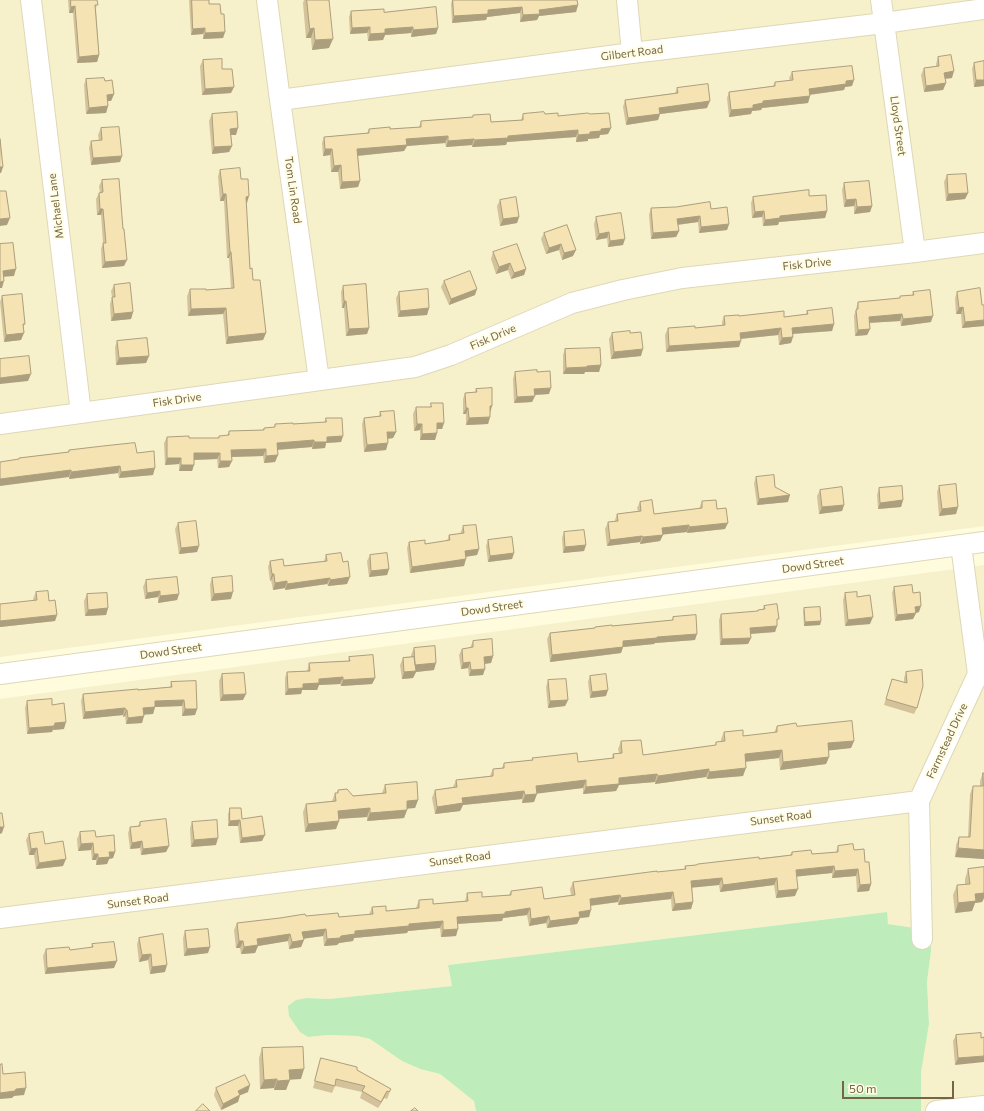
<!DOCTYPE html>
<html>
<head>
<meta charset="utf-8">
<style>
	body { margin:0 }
	#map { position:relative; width:984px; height:1111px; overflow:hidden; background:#fefcdd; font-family:Commissioner,sans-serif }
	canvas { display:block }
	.scale { position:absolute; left:842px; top:1081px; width:112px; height:18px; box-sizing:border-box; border:2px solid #756544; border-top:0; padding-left:5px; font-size:12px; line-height:14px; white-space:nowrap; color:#756544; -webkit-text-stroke:3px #fffde5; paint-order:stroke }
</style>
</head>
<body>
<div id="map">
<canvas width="984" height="1111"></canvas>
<div class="scale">50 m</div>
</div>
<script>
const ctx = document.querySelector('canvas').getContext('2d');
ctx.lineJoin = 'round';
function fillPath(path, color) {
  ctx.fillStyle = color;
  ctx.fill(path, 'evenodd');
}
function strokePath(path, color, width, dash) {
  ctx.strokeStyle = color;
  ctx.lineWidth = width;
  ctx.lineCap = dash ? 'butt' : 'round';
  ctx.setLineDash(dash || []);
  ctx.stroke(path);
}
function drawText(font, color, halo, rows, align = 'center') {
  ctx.font = font + ' Commissioner,sans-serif';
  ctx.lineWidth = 4;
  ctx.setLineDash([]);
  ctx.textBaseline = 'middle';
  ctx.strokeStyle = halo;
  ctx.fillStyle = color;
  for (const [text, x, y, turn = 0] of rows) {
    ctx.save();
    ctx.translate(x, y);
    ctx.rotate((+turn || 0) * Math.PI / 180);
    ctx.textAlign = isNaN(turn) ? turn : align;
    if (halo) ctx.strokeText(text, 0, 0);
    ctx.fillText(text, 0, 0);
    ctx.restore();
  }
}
const residential = new Path2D(`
	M0 0H984V526L0 657Z
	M984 565V1111H921V1073L929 1024 927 982 931 951 915 928 888 924 886 912 448 965 452 986 329 999 307 998 308 1037 327 1035 357 1036 370 1039 402 1061 420 1069 440 1074 474 1101 476 1111H0V699Z`);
const green = new Path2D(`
	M887 912 888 924 915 928 931 941V951L927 982 929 1024 921 1073V1111H476L474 1101 440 1074 420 1069 402 1061 370 1039 357 1036 327 1035 308 1037 300 1032 289 1016 288 1006 296 1000 307 998 329 999 452 986 448 965Z`);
const minor = new Path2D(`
	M31 0 81 413
	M267 0 280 100 319 380
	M627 0 632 53
	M881 0 915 252
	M280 100 632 53 884 23 984 9
	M0 424 415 367 451 355 572 303 623 290 682 278 915 252 984 243
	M0 674 984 542
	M0 918 919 801
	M922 939 919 801 978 674 961 545
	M936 1111 984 1106`);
const wall = new Path2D(`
	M68 0H97L96 10 99 55 97 62 77 63 73 13H69Z
	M189 0H209V4L221 14 225 32 223 38 203 39V34L191 35Z
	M304 0H307L329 48 312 50 311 38H306L303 3Z
	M452 0H453L578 5 576 12 539 16 537 20 520 22V13L487 17 486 20 452 23 451 4Z
	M351 11 384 12 438 28 436 34 411 37V33L385 35 383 40 368 41 367 33 350 34 349 17Z
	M938 57 952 78 945 79 946 83 943 90 924 92 921 75 924 68 936 66V64Z
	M203 60 222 69 231 93 202 95 200 66Z
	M984 61V86L974 87 972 69 974 63Z
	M792 72 852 86 845 87 844 90 810 95 808 103 762 108 761 110 752 111 751 114 729 117 727 98 729 92 773 86 775 82 790 81 789 78Z
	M86 79 105 81 114 94 111 101H108V106L106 113 86 114 84 85Z
	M677 88 707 108 660 114 658 120 626 125 623 107 625 100 675 93Z
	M212 114 236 135H231L232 146 229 152 212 154 209 121Z
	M523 114H545L558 116 611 128 608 134 600 135 599 138 588 139V141L576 142V137L507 142 506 145 472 147V145L446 147 445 143 407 146 404 151 358 156 360 181 358 187 340 189 338 172H331L330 155 323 156 322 143 324 137 367 133 369 129H390L419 127 421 121 473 117V115L491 122 521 120Z
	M101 128 122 156 120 162 91 165 89 148 91 141H99L98 135Z
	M220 170 241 179 247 203H246L250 269 266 333 263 340 226 344 223 314 188 316 187 296 190 289 206 290 231 288 229 258H227L224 201H220L218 176Z
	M947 175 968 193 965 199 946 201 944 182Z
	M102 180 124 266 102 268 101 249 103 243 101 215H97L96 199 99 193H100L99 186Z
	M844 183 872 206 870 212 854 214V206L844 207 842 190Z
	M809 196 827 211 825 218 779 222 778 225 763 226 762 217 752 218 751 203 753 197Z
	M500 200 519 217 517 223 500 226 497 206Z
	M651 208 711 209 729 224 727 230 699 233 698 222 678 225 679 231 676 237 651 239 649 215Z
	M596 217 623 245 608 247 607 238 596 240 594 224Z
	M567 225 573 256 562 260 559 250 546 254 541 239 544 233Z
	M493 252 526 269 524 275 511 279 508 270 496 274 491 259Z
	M444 281 475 295 449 305 441 287Z
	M114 285 133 312 131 319 111 321 110 304 112 297 111 291Z
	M343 286 369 328 367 334 346 336 344 308H342L341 292Z
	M399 292 429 308 427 315 398 317 396 298Z
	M913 292 931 322 901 326 900 321 869 323 870 329 867 335 855 336 854 316 858 302 900 298V296L912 295Z
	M957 292 984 326 962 328 961 314H956L955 298Z
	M2 296 25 324 23 328 21 340 4 342 0 302Z
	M807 311 834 324 832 331 793 334 791 343 779 345 778 335 741 339 739 347 666 352 665 335 668 328H695L722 325V322L724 316 784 317 806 314Z
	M612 333H630L641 356 611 359 609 339Z
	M117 341 149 356 146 363 116 365 115 347Z
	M565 349 601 365 599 372H585L584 374H563V355Z
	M515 372H537L549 394 535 395 532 402 514 403 513 379Z
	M476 389 490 413V417L488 424 466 425V414H463V399L465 393 475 392Z
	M431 403 444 423 442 429H437V433L435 440H420V430L414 431 413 414 416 407H430Z
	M380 412 396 432 393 438 388 439 386 450 364 452 362 424 364 418 379 416Z
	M326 418 343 436 341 442 326 443 325 448 312 449V447L277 450 278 455 275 462 264 463 263 456 232 457 229 467 218 468 217 459 194 460 192 471H179V464L165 465 164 443 167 437 189 438H218L219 436H227L229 431 263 430 264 428H274L275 424 324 423Z
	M69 450 137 453 153 475 119 478 118 473 69 479V477L19 459V458L68 452Z
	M756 477 775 487 788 502 757 505 754 483Z
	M939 486 958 507 956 514 939 516 937 492Z
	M879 488 903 500 901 507 878 509 877 495Z
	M820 490 844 505 842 511 819 514 817 496Z
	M702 501 717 509 725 529 687 533V532L663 534 660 541 640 544V542L607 546 605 529 608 522H615V520L617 514 638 511 637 508 640 502 654 514 699 509Z
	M178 523 199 546 197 552 179 554 175 529Z
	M463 526 479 549 477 555 466 557 464 566 410 573 407 548 409 542 425 544 447 541 449 535 460 534Z
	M564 532 586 545 584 551 563 553 562 538Z
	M488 540 514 553 512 559 488 562 486 546Z
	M326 555 343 562 347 584 328 586 327 584 285 590V588L273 590 271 580 270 581 268 567 270 561 284 566 324 561Z
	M370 555 389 569 387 575 369 577 367 561Z
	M212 578 231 599 211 601 210 584Z
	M146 580 179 594 177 600 158 603V597L145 599 143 587Z
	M894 587 913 593 919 612 916 613 913 619 895 621 892 593Z
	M36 592 49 601 57 615 55 621 0 627V604L34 601 33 599Z
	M845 593 857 597 870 624 845 626 843 600Z
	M87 594 108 608 106 615 85 616 84 601Z
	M764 606 777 623V626L775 632 751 634V638L748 644 720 645 719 620 721 614 757 612 758 610 763 609Z
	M804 608 821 621 820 625 804 626 803 611Z
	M673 617 695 640 655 643 654 644 623 647 621 653 550 662 547 639 550 633 594 628 595 627 612 626 672 620Z
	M473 641 493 656 491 663 485 664 483 675 469 676 468 668 461 669 459 655 462 649 470 648Z
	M414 648 434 670 416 672 413 678 402 679 400 665 403 658 411 657V655Z
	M349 657 375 678 372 684 341 686 340 684 319 685 317 690H302L301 694 285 695V678L287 672 307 671 309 663 348 661Z
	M906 672 917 708 914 714 884 705 892 679 904 683V678Z
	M222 674 243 700 220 701 219 681Z
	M590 676 606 696 590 698 588 682Z
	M548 680 568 700 565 706 548 708 546 687Z
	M171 682 197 709 195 715 182 716V706L155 707 153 714H144L142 723 126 724 125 716 123 717V715L83 719 81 701 83 694 170 687Z
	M27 701 52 705 64 729 53 730 52 732 27 734 25 708Z
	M777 726H797L854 741 851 748 829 750V757L826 764 780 770 779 758 745 762 743 776 707 779 706 777 655 784V782L619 785 616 791 583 794V788L537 793 534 802 522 803V799L463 805 460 811 435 814 432 798 435 790 453 787 456 780 490 776 493 769 502 768 504 763 532 760V758L578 762 612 758 613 754 619 753 618 749 621 741 643 755 715 745 716 742H721V739L724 732 743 736 774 733Z
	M983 773 984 859 955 857 956 845 959 837H968L970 794 973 786H980V781Z
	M385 785 418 800 415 808H407V810L404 818 367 821V817L339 819V821L336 829 305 832 303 812 306 804 332 801 335 793H337L338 790 353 796 382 793Z
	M230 808 242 819 262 841 240 843 238 826H228V814Z
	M140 822 169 846 166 852 141 855 140 848 130 849 128 833 130 827 138 826Z
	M192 822 216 845 191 847 190 828Z
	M80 832 96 837 115 852 113 858 109 859 107 864 96 865V860H92L91 850 78 851 77 839Z
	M29 834 63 866 36 869 34 855H29L26 840Z
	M838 846 854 850 865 862 871 884 869 891 857 892 856 876 832 878V873L796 876 795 896 776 898 774 885 720 892 719 885 692 887 693 902 691 909 672 911 671 899 618 905V902L591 906 589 917 580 918 577 924 547 928 546 923 529 926 527 915 503 918 502 921 458 924 456 936 441 937 440 928 408 931 407 933 354 938 353 941 339 943 337 945 324 946 323 936 303 939 301 947 289 949 288 941 258 946 255 953 241 954 240 948H236L234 930 237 923 306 916 339 917 369 915 372 907 386 911 416 908 419 900 433 904 465 901 467 893 482 897 509 895 511 891 544 899 571 895 570 889 573 882 684 870 685 866 790 855 792 852 812 854 836 852Z
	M984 867V898L982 902 975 903 972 911 955 913 953 895 957 885H965V879L968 869Z
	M185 931 208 953 184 956 183 938Z
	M139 938 165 972 150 974 148 960 139 962 137 944Z
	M92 944 114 968 45 974 43 956 46 949 70 950 91 948Z
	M956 1035 981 1038 955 1065 953 1041Z
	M262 1048 301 1079H289L286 1090H274V1088L260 1089 259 1058Z
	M321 1058 357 1070 391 1089 387 1099 384 1098 378 1108 360 1098 362 1092 335 1086 332 1093 313 1088 319 1065Z
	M216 1088 248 1092 240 1095 238 1102 221 1110 214 1095Z`);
const shadedWall = new Path2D(`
	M578 5 576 12 539 16 537 20 520 22 523 15 539 10Z
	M75 6 73 13H69L71 7Z
	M522 7 520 13 487 17 486 20 452 23 454 16 488 10Z
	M370 27 367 33 350 34 352 28Z
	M413 27 411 33 385 35 383 40 368 41 370 34 385 29Z
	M205 28 203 34 191 35 193 29Z
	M314 28 311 38H306L310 29Z
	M438 28 436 34 411 37 413 30Z
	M225 32 223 38 203 39 205 33Z
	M333 39 329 48 312 50 315 40Z
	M99 55 97 62 77 63 79 57Z
	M954 71 952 78 942 79 944 73Z
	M854 80 852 86 845 87 844 90 807 95 809 89 846 81Z
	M976 80H984V86L974 87Z
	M946 83 943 90 924 92 926 86Z
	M234 87 231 93 202 95 205 89Z
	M114 94 111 101H105L107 95Z
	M810 96 808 103 762 108 761 110 752 111 751 114 729 117 731 110 763 101Z
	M710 101 707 108 660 114 658 120 626 125 628 118 659 108Z
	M108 106 106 113 86 114 89 108Z
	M238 128 236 135H228L230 129Z
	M611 128 608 134 600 135 599 138 588 139V141L576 142 578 135 590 132 601 129Z
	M578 130 576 137 507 142 506 145 472 147 475 140 508 136Z
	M448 136 445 143 407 146 404 151 355 156 357 149 406 139Z
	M474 139 472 145 446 147 448 141Z
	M232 146 229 152 212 154 214 147Z
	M325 149H332L330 155 323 156Z
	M122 156 120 162 91 165 93 158Z
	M341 165 338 172H331L334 166Z
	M0 167H3L1 173H0Z
	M360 181 358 187 340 189 342 182Z
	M968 193 965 199 946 201 948 194Z
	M223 194H226L224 201H220Z
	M249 196 247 203H244L246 197Z
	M856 199 854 206 844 207 846 200Z
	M872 206 870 212 854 214 857 207Z
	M100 209H103L101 215H97Z
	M764 211 762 217 752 218 755 212Z
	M827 211 825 218 779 222 778 225 763 226 765 220 780 216Z
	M700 216 698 222 675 225 677 219Z
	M519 217 517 223 500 226 503 219Z
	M10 218 7 225 0 226V219Z
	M729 224 727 230 699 233 701 227Z
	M679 231 676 237 651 239 653 233Z
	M609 232 607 238 596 240 599 234Z
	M625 239 623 245 608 247 610 241Z
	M561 244 559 250 546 254 549 248Z
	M576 250 573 256 562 260 564 253Z
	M230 252H231L229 258H227Z
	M127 260 124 266 102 268 105 262Z
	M510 263 508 270 496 274 499 267Z
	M16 269 14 276 0 277 3 271Z
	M526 269 524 275 511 279 514 273Z
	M4 281 2 288H0V282Z
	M477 289 475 295 449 305 451 299Z
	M344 301H346L344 308H342Z
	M963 307 961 314H956L959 308Z
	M226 308 223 314 188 316 191 309Z
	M429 308 427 315 398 317 400 311Z
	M133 312 131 319 111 321 114 314Z
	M902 314 900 321 866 323 869 317Z
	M933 316 931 322 901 326 903 319Z
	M984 320V326L962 328 965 322Z
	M834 324 832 331 790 334 792 328Z
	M369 328 367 334 346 336 349 329Z
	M781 328 778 335 738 339 740 333Z
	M870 329 867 335 855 336 858 330Z
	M24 333 21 340 4 342 6 335Z
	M266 333 263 340 226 344 228 337Z
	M793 337 791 343 779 345 782 338Z
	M741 341 739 347 666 352 669 346Z
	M643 349 641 356 611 359 614 352Z
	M149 356 146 363 116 365 119 358Z
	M601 365 599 372H585L584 374H563L566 368Z
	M31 374 28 381 0 384V378Z
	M551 388 549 394 532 395 534 389Z
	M535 396 532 402 514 403 517 397Z
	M490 406H492L490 413Z
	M466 408H468L466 414H463Z
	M490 417 488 424 466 425 469 418Z
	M437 423H444L442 429H435Z
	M417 424H422L420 430 414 431Z
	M387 432H396L393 438 385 439Z
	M437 433 435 440H420L422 434Z
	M343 436 341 442 326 443 325 448 312 449 314 442 327 437Z
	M314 440 312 447 274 450 277 443Z
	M388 443 386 450 364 452 367 445Z
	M266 449 263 456 229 457 231 450Z
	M194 453H220L217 459 192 460Z
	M278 455 275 462 264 463 266 456Z
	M167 458H181L179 464 165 465Z
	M220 461H232L229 467 218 468Z
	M181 465H194L192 471H179Z
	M120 466 118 473 69 479 71 472Z
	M155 468 153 475 119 478 121 472Z
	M71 470 69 477 0 486V479Z
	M790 495 788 502 757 505 759 499Z
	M903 500 901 507 878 509 880 503Z
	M844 505 842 511 819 514 822 507Z
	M958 507 956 514 939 516 942 509Z
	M728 523 725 529 687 533 689 527Z
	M689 525 687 532 659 535 662 528Z
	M663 535 660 541 640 544 643 537Z
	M642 536 640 542 607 546 610 540Z
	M586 545 584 551 563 553 565 547Z
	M199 546 197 552 179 554 181 548Z
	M479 549 477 555 463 557 465 551Z
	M514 553 512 559 488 562 490 556Z
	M466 559 464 566 410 573 412 567Z
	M389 569 387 575 369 577 371 571Z
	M272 574H274L271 580 270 581Z
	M350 577 347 584 328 586 330 580Z
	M330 578 327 584 285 590 287 584Z
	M287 581 285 588 273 590 275 583Z
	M160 591 158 597 145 599 147 593Z
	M233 592 231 599 211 601 214 594Z
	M179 594 177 600 158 603 160 596Z
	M921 606 919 612 916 613 913 619 895 621 897 615 915 607Z
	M108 608 106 615 85 616 88 610Z
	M57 615 55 621 0 627V621Z
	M873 617 870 624 845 626 848 620Z
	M821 621 820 625 804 626 805 622Z
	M777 626 775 632 748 634 750 628Z
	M697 634 695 640 655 643 654 644 623 647 621 653 550 662 552 655 623 641 657 637Z
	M751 638 748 644 720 645 722 639Z
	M493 656 491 663 482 664 484 657Z
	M470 662 468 668 461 669 463 663Z
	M436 663 434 670 416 672 413 678 402 679 404 672 415 665Z
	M485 669 483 675 469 676 471 670Z
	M343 677 340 684 319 685 317 690H302L301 694 285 695 288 689 303 684 319 679Z
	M375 678 372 684 341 686 343 680Z
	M608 690 606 696 590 698 592 692Z
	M246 694 243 700 220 701 223 695Z
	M184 700 182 706 155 707 153 714 141 715 143 708 155 701Z
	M568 700 565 706 548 708 550 701Z
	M125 708 123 715 83 719 85 712Z
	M185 709H197L195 715 182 716Z
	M126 710H127L125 716 123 717Z
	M144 716 142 723 126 724 128 718Z
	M66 722 64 729 53 730 55 723Z
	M54 726 52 732 27 734 29 728Z
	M854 741 851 748 825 751 828 743Z
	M782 750 779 758 742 762 745 754Z
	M829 757 826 764 780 770 783 762Z
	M746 768 743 776 707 779 709 772Z
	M709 769 706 777 655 784 658 776Z
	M657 774 655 782 619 785 616 791 583 794 586 787 619 778Z
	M586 780 583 788 534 794 536 786Z
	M524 791 522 799 463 805 460 811 435 814 437 807 462 798Z
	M537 794 534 802 522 803 525 795Z
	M418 800 415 808 404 809 407 801Z
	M370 808 367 817 335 819 338 811Z
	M407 810 404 818 367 821 370 813Z
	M240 820 238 826H228L230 821Z
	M339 821 336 829 305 832 308 824Z
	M0 827H4L2 833 0 834Z
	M265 835 262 841 240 843 242 838Z
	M218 838 216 845 191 847 194 840Z
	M142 841 140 848 130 849 132 843Z
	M93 843 91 850 78 851 81 844Z
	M169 846 166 852 141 855 143 849Z
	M37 848 34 855H29L31 849Z
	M958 848 984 850V859L955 857Z
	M109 852H115L113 858 109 859 107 864 96 865 98 858Z
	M94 854H98L96 860H92Z
	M66 859 63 866 36 869 39 863Z
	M834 866 832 873 793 877 796 870Z
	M858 869 856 876 832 878 835 871Z
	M722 878 719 885 689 888 691 881Z
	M777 878 774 885 720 892 723 885Z
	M871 884 869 891 857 892 860 885Z
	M984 888V898L982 902 975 903 972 911 955 913 958 903 975 894Z
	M798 889 795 896 776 898 778 891Z
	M673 892 671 899 618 905 621 898Z
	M620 895 618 902 587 906 590 899Z
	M693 902 691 909 672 911 675 904Z
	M530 908 527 915 503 918 502 921 455 924 457 917Z
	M591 910 589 917 580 918 577 924 547 928 550 921 579 912Z
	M549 916 546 923 529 926 531 919Z
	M443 921 440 928 408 931 407 933 354 938 353 941 339 943 337 945 324 946 327 939 355 931 409 924Z
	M326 929 323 936 300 939 302 932Z
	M458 929 456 936 441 937 443 930Z
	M290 934 288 941 258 946 255 953 241 954 244 947 257 939Z
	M304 940 301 947 289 949 292 942Z
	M239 941H243L240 948H236Z
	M210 947 208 953 184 956 187 949Z
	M151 954 148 960 139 962 142 955Z
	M117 961 114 968 45 974 47 968Z
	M167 965 165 972 150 974 152 967Z
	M984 1056V1062L955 1065 958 1058Z
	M304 1069 301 1079 285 1080 289 1070Z
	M277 1079 274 1088 260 1089 264 1080Z
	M290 1080 286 1090H274L277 1081Z
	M250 1085 248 1092 236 1097 238 1091Z
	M26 1088 24 1095 14 1096 12 1098 0 1099V1093L16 1089Z
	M387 1091 384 1098 378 1108 381 1102Z
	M240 1095 238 1102 221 1110 223 1104Z`);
const building = new Path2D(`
	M71 0H97L98 5H95L99 55 79 57 75 6 71 7Z
	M192 0H209V4H220L221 14H224L225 32 205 33V28L193 29Z
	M307 0H329L333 39 315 40 314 28 310 29Z
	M453 0H577L578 5 539 10 540 14 523 15 522 7 488 10V14L454 16Z
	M436 7 438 28 413 30V27L385 29V33L370 34V27L352 28 351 11 384 9V12Z
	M951 55 954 71 944 73 946 83 926 86 924 68 939 66 938 57Z
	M222 59V69H232L234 87 205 89 203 60Z
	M984 61V80H976L974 63Z
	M852 66 854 80 846 81V84L809 89 810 96 763 101V103L753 105V108L731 110 729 92 775 86V82L793 80 792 72Z
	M104 78 105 81 112 80 114 94 107 95 108 106 89 108 86 79Z
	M708 84 710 101 659 108 660 114 628 118 625 100 678 93 677 88Z
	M237 112 238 128 230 129 232 146 214 147 212 114Z
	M544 112 545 114 558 113V116L588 113 590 114 609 113 611 128 601 129V131L590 132V134L578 135V130L508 136V138L475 140 474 139 448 141V136L406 139 407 145 357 149 360 181 342 182 341 165 334 166 332 149H325L324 137 369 133V129L390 127V129L421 127V121L473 117V115L490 114 491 122 523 120V114Z
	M119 127 122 156 93 158 91 141 102 140 101 128Z
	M0 139 3 167H0Z
	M240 168 241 179H248L249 196 246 197 250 269 252 268 253 280H260L266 333 228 337 226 308 191 309 190 289H206V290L234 288 231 252H230L226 194H223L220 170Z
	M966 174 968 193 948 194 947 175Z
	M119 179 123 229H124L127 260 105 262 103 243H106L103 209H100L99 193 103 192 102 180Z
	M869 181 872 206 857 207 856 199 846 200 844 183Z
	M809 190V196L826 195 827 211 780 216V218L765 220 764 211 755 212 753 197Z
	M0 191H6L10 218 0 219Z
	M516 197 519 217 503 219 500 200Z
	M710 202 711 209 727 207 729 224 701 227 700 216 677 219 679 231 653 233 651 208 676 207Z
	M621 213 625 239 610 241 609 232 599 234 596 217Z
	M567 225 576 250 564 253 561 244 549 248 544 233Z
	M13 243 16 269 3 271 4 281 0 282V244Z
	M517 244 526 269 514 273 510 263 499 267 493 252Z
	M470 271 477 289 451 299 444 281Z
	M130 283 133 312 114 314 112 297H115L114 285Z
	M366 284 369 328 349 329 346 301H344L343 286Z
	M980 288 982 305H984V320L965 322 963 307 959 308 957 292Z
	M428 289 429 308 400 311 399 292Z
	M930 290 933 316 903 319 902 314 869 317 870 329 858 330 856 310 858 309V302L900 298V296L914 295 913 292Z
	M22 294 25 324H23L24 333 6 335 2 296Z
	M832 308 834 324 792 328 793 337 782 338 781 328 740 333 741 341 669 346 668 328 695 326V328L725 325 724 316 739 315V316L784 311V317L808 314 807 311Z
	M630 331V333L641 332 643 349 614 352 612 333Z
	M147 338 149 356 119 358 117 341Z
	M600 348 601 365 587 366V367L566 368 565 349Z
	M29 356 31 374 0 378V359Z
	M537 370V372L550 371 551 388 534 389 535 396 517 397 515 372Z
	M492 388V406H490V417L469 418 468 408H466L465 393 477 392 476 389Z
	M431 403H443L444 423H437V433L422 434V424H417L416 407H431Z
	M394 411 396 432H387L388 443 367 445 364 418 381 416 380 412Z
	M326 418H342L343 436 327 437V442H314V440L277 443 278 455 266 456V449L231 450 232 461H220V453H194V465H181V458H167V437L189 436V438H219V436L229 435V431L264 430V428L275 427V424L293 423V424L326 422Z
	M135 443 137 453 154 451 155 468 121 472 120 466 71 472V470L0 479V462L19 459V458L69 452V450L103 446Z
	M774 475 775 487 790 495 759 499 756 477Z
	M956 484 958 507 942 509 939 486Z
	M902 486 903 500 880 503 879 488Z
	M842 487 844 505 822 507 820 490Z
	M652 500 654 514 702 508V501L716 500 717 509 726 508 728 523 689 527V525L662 528 663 535 643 537 642 536 610 540 608 522 618 521 617 514 641 511 640 502Z
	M196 521 199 546 181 548 178 523Z
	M476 525 479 549 465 551 466 559 412 567 409 542 425 540V544L450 540 449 535 464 533 463 526Z
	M584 530 586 545 565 547 564 532Z
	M512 537 514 553 490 556 488 540Z
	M341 553 343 562 348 561 350 577 330 580V578L287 584V581L275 583 274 574H272L270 561 283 559 284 566 327 561 326 555Z
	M387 553 389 569 371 571 370 555Z
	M232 576 233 592 214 594 212 578Z
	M177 577 179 594 160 596V591L147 593 146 580Z
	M912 585 913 593 920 592 921 606 915 607 916 613 897 615 894 587Z
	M48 591 49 601 55 600 57 615 0 621V604L37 600 36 592Z
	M857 592V597L870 595 873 617 848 620 845 593Z
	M107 593 108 608 88 610 87 594Z
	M777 604 779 619H777V626L750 628 751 638 722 639 721 614 758 611V610L765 609 764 606Z
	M820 607 821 621 805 622 804 608Z
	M696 615 697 634 657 637V638L623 641V647L552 655 550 633 595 628V627L612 625V626L673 620V617Z
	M492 639 493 656 484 657 485 669 471 670 470 662 463 663 462 649 473 647V641Z
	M435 646 436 663 415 665 414 648Z
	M373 655 375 678 343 680V677L319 679V683L303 684V688L288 689 287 672 310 671 309 663 350 661 349 657Z
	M414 657 416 671 404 672 403 658Z
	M922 670 923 686 917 708 886 699 892 679 907 683 906 672Z
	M244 673 246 694 223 695 222 674Z
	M606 674 608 690 592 692 590 676Z
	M566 679 568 700 550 701 548 680Z
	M196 681 197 709H185L184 700 155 701V707L143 708 144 716 128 718 127 710H126L125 708 85 712 83 694 138 689V690L172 687 171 682Z
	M52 699V705L64 703 66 722 55 723 54 726 29 728 27 701Z
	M852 721 854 741 828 743 829 757 783 762 782 750 745 754 746 768 709 772V769L658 776 657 774 619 778V784L586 787V780L536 786 537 794 525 795 524 791 462 798 463 803 437 807 435 790 457 787 456 780 493 776V769L504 768V763L533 760 532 758 577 753 578 762 614 758 613 754 622 753 621 741 641 740 643 755 716 745V742L725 741 724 732 743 730V736L777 732V726L796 723 797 726Z
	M983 773H984V850L958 848 959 837H970L973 786H983Z
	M417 782 418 800 407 801V810L370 813V808L338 811 339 821 308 824 306 804 336 801 335 793H338V790L347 789 353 796 386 793 385 785Z
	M230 808H241L242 819 262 816 265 835 242 838 240 820 230 821Z
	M0 813H2L4 827H0Z
	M166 819 169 846 143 849 142 841 132 843 130 827 140 826V822Z
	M217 820 218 838 194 840 192 822Z
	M95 831 96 837 114 835 115 852H109L110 857 98 858V854H94L93 843 81 844 80 832Z
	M43 832 45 844 63 841 66 859 39 863 37 848 31 849 29 834Z
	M853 844 854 850 864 849 865 862H869L871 884 860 885 858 869 835 871 834 866 796 870 798 889 778 891 777 878 723 885 722 878 691 881 693 902 675 904 673 892 621 898 620 895 590 899 591 910 579 912 580 917 550 921 549 916 531 919 530 908 505 912V914L457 917 458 929 443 930V921L409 924V926L355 931V934L341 936 340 938 327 939 326 929 302 932 304 940 292 942 290 934 257 939 258 945 244 947 243 941H239L237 923 280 918 305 914 306 916 338 913 339 917 373 914 372 907 386 906V911L419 908V900L433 899V904L468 901 467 893 482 892V897L511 895V891L542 887 544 899 575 895 573 882 657 871V872L686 869 685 866 696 865 698 864 759 857V859L792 855V852L811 850 812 854 838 852V846Z
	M984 867V893L975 894 976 901 958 903 957 885 970 884 968 869Z
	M208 929 210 947 187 949 185 931Z
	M163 934 167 965 152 967 151 954 142 955 139 938Z
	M114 942 117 961 47 968 46 949 69 947 70 950 93 947 92 944Z
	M981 1033V1038L984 1037V1056L958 1058 956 1035Z
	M303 1047 304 1069 289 1070 290 1080 277 1081V1079L264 1080 262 1048Z
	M321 1058 357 1067V1070L391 1089 389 1092 387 1091 381 1102 362 1091 365 1086 336 1079 335 1086 315 1081Z
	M2 1064 3 1074 25 1072 26 1088 16 1089 15 1091 0 1093V1065Z
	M245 1075 250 1085 238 1091 240 1095 223 1104 216 1088Z
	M203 1104 210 1111H196Z
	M415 1108 418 1111H411Z`);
const streetNames = [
	["Gilbert Road",632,53,-7],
	["Lloyd Street",898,126,82],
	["Tom Lin Road",293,190,82],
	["Michael Lane",56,206,-97],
	["Fisk Drive",807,264,-6],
	["Fisk Drive",493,337,-23],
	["Fisk Drive",177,400,-8],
	["Dowd Street",813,565,-8],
	["Dowd Street",492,608,-8],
	["Dowd Street",171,651,-8],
	["Farmstead Drive",947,741,-65],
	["Sunset Road",781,818,-7],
	["Sunset Road",460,859,-7],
	["Sunset Road",138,901,-7]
];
fillPath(residential, '#f6f0cb');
fillPath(green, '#bfecbb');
strokePath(minor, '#dfd7b6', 22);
strokePath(minor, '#fff', 20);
fillPath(wall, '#d4c39a');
fillPath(shadedWall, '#ac9f7d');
fillPath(building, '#f6e3b3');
strokePath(building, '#ac9f7d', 1);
drawText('11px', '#756544', '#fffde5', streetNames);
</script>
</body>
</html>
